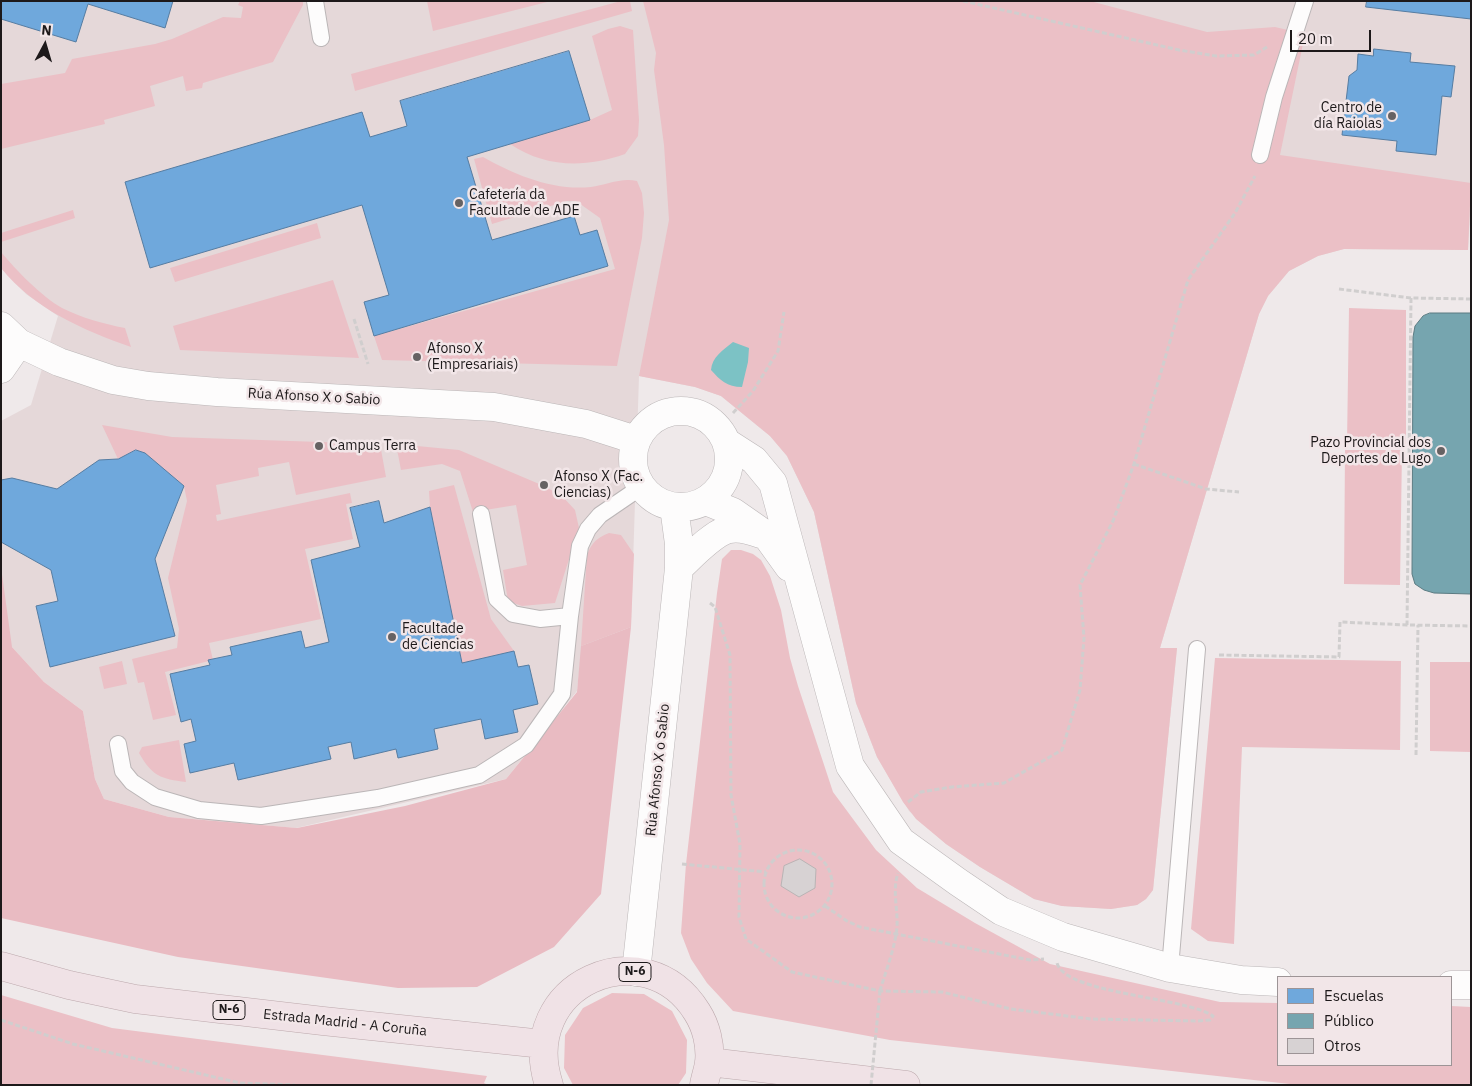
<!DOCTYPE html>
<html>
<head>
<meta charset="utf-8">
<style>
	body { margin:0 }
	#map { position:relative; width:1472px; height:1086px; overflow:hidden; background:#efe9ea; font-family:"IBM Plex Sans",sans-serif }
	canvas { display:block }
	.frame { position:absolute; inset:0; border:2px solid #1d191a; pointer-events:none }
	.legend { position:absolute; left:1277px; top:976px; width:175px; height:90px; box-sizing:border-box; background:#f2e6e8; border:1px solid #9d9496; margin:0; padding:6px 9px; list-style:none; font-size:15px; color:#1d191a }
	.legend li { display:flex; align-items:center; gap:10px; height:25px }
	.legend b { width:25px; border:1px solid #9d9496 }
	.north { position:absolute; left:20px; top:20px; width:50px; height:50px; -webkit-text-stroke:4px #f2e6e8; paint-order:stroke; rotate:6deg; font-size:14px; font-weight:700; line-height:20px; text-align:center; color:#1d191a }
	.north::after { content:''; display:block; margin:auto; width:18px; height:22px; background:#1d191a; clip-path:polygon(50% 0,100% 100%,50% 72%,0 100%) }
	.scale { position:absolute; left:1290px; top:30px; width:81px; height:22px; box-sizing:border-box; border:2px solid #1d191a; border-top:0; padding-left:6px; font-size:15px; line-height:18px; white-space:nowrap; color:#1d191a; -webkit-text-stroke:4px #f2e6e8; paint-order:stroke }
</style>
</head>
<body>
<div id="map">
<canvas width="1472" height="1086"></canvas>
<div class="frame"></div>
<ul class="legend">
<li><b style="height:14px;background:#6fa8dc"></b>Escuelas</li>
<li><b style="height:14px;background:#76a5af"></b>Público</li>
<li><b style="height:14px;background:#d7d2d3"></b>Otros</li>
</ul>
<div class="north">N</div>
<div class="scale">20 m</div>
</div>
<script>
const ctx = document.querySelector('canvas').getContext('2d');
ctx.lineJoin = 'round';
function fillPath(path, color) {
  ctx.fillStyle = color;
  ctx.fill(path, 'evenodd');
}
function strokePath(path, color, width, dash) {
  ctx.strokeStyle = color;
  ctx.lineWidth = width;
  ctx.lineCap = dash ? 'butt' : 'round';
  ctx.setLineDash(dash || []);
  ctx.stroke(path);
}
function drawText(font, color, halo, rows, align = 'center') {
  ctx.font = font + ' "IBM Plex Sans",sans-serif';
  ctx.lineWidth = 5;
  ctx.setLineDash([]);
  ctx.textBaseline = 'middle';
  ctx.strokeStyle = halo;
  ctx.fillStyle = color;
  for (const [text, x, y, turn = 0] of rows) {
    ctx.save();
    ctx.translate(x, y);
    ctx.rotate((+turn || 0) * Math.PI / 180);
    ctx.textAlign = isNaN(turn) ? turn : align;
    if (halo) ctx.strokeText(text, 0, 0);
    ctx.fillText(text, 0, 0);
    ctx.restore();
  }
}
const built = new Path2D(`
	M1 1H1471V200L1468 250 1344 249 1318 256 1289 271 1268 296 1259 314 1160 648H1177L1153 890 1146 899 1137 905 1111 909 1062 906 1034 899 980 867 946 844 909 811 877 757 856 703 814 512 787 456 770 436 721 396 695 387 639 376 631 627 582 646 577 691 506 779 296 828 169 817 104 799 95 779 83 711 44 682 12 647 1 648V421L31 405 58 316 26 294 1 268Z`);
const green = new Path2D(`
	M240 1H303V5L273 62 203 83 202 88 186 91 183 76 150 86 155 106 104 120 105 124 1 149V84L65 73 72 59 155 44 172 39 223 17 241 18 243 7 238 5Z
	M427 1H551L433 31Z
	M621 1H630L632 11 355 91 351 74Z
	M643 1H1090L1207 32 1275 27 1305 34 1280 155 1471 183 1468 250 1344 249 1318 256 1289 271 1268 296 1259 314 1160 648H1177L1153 890 1146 899 1137 905 1111 909 1062 906 1034 899 980 867 946 844 916 819 903 802 877 757 856 703 814 512 787 456 770 436 721 396 695 387 639 376 669 220 664 145 654 70 656 53Z
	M620 26 633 30 639 120 638 136 625 154C585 168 546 168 510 144L590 120 612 110 592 36 608 29Z
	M483 157C515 175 553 191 591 187 605 185 622 177 637 181L642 193 644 213 642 238 617 366 382 360 374 336 615 269 600 218 576 201H567L492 224 474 159Z
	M73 210 75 218 1 242V233Z
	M317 223 321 238 175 282 170 268Z
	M1 252C16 270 41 296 62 308 82 318 104 324 125 328L131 347C83 330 34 309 1 268Z
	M333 280 359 358 180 350 173 326Z
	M1349 308 1406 310V444L1347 443Z
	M102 425 172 437 380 444 386 477 296 495 289 462 258 468 259 476 216 485 221 514 216 515 217 521 350 493 352 503 346 504 353 539 305 549 321 619 209 643 213 660 165 672 176 715 153 720 144 682 138 683 132 659 177 648 179 629 168 578 187 501 184 486 145 453 136 450 118 459Z
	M396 444 459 450 544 486 562 496 575 510 579 528 555 603 522 606 508 601 503 570 527 565 516 505 473 512 460 471 442 464 401 470Z
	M1345 450H1402L1400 585 1344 584Z
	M454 485 491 619 514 651 462 663 430 507 429 491Z
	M609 533 621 535 634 554 631 627 581 646 587 555C592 542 597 538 609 533Z
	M731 550H741L753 554 761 560 770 576 781 610 790 658 798 686 833 792 876 850 917 888 975 923 1050 964 1220 1002 1278 1003V1065H1451V1006L1471 1007V1085H1299L890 1040 733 1011 707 983 691 959 681 933 686 864 717 593 722 559Z
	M1215 658 1401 661 1400 750 1242 747 1234 944 1208 941 1191 929Z
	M122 661 127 684 104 689 99 667Z
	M1430 662H1471V752L1430 751Z
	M179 740 186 782C161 779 152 776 139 753L142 747Z
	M612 993 644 994 672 1011 687 1040 686 1073 678 1085H573L564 1068 565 1035 583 1008Z
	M1 995 112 1028 487 1076 484 1083 488 1085H1Z`);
const forest = new Path2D(`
	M1 567 12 647 44 682 83 711 95 779 104 799 169 817 297 828 405 806 506 779 577 692 581 646 631 627 601 894 554 947 477 987 398 988 178 957 1 918Z`);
const water = new Path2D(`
	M733 342 749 348 748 362 742 387C727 387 720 380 711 370 712 357 723 350 733 342Z`);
const schools = new Path2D(`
	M1 1H173L165 28 88 4 76 42 1 19Z
	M1367 1H1471V19L1366 7Z
	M1374 49 1411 53 1410 62 1455 66 1451 97 1442 96 1436 155 1396 151 1397 141 1342 135 1349 76 1357 70 1358 54 1373 56Z
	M569 51 590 120 467 157 492 240 574 216 580 235 597 230 608 266 374 336 364 302 389 295 362 205 150 268 125 182 362 112 370 137 407 126 400 101Z
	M136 450 145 453 184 486 155 559 175 636 50 667 36 606 58 601 51 570 1 542V480L12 478 57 489 99 460 118 459Z
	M379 501 384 523 430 507 462 663 514 651 518 667 529 665 538 704 513 710 518 732 485 739 481 719 434 729 438 749 398 758 396 749 354 759 351 742 328 747 331 759 238 780 234 763 190 773 184 744 196 741 191 719 181 722 170 674 210 665 208 660 232 655 230 647 301 631 305 648 329 642 311 560 360 547 350 508Z`);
const public = new Path2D(`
	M1430 313H1471V594L1434 593 1424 590 1415 584 1412 574 1413 337 1415 326 1423 316Z`);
const building = new Path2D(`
	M800 859 816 869 815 888 799 897 781 886 784 866Z`);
const path = new Path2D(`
	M963 1 1179 50 1216 56 1254 55 1267 47
	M1339 289 1411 298 1471 299
	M1411 298 1407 625 1471 626
	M354 319 368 364
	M733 413 753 391 778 351 784 312
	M1134 464 1206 489 1239 492
	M710 603 715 607 730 655 731 795 740 844 739 917 746 939 792 972 880 991 942 992 1011 1009 1091 1019 1198 1021 1210 1020 1213 1016C1186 997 1065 994 1057 963
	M1219 655 1339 657 1340 622 1407 625
	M1416 755 1418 625
	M908 802 921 792 952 787 1004 783 1062 750 1080 690 1084 638 1080 585 1113 521 1134 464 1188 280 1235 213 1255 176
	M764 884a34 34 0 1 1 68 0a34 34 0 1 1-68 0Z
	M682 864 766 872
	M825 906 847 921 860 927 1030 960 1044 959
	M880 991C886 970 895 948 897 927 898 908 892 891 898 873
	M1 1020 73 1044 240 1083 295 1085`);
const service = new Path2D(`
	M315 1 321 38
	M1260 155 1274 97 1305 1
	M481 514 497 599 513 614 540 619 570 616
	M118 744 123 771 132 782 155 797 199 810 261 816 378 798 479 775 526 745 562 694 570 616 580 546 588 529 600 515 641 487
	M1170 968 1197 649`);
const minor = new Path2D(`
	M1 326 19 343 59 362 113 380 148 386 217 392 494 407 586 424 636 440
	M1 369 19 343
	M633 459a48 48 0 1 1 96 0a48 48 0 1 1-96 0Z
	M726 442 754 460 773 483 850 766 901 841 958 882 1001 911 1063 937 1170 968 1241 980 1278 982
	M706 501 733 512 766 535 789 567
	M679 568C691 557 710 536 726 530 737 526 750 530 761 534
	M636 972 679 568V544L674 507
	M1451 985H1471`);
const trunk = new Path2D(`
	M1 966 69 985 135 999 323 1021 543 1044
	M709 1062 906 1085
	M549 1085C516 984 645 928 697 1012 706 1026 711 1045 709 1063 708 1070 705 1078 704 1085`);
const pathBridge = new Path2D(`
	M871 1085 880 991`);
const markers = [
	[1392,116,5,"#666263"],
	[459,203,5,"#666263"],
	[417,357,5,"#666263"],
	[319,446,5,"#666263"],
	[1441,451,5,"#666263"],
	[544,485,5,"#666263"],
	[392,637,5,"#666263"]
];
const shields = [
	[635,972,32],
	[229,1010,32]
];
const shieldNames = [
	["N-6",635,972],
	["N-6",229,1010]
];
const poiNames = [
	["Centro de",1382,108,"right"],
	["día Raiolas",1382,124,"right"],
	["Cafetería da",469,195],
	["Facultade de ADE",469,211],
	["Afonso X",427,349],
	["(Empresariais)",427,365],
	["Pazo Provincial dos",1431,443,"right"],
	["Deportes de Lugo",1431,459,"right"],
	["Campus Terra",329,446],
	["Afonso X (Fac.",554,477],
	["Ciencias)",554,493],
	["Facultade",402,629],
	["de Ciencias",402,645]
];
const streetNames = [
	["Rúa Afonso X o Sabio",314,397,3],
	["Rúa Afonso X o Sabio",658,770,-84],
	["Estrada Madrid - A Coruña",345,1023,6]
];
fillPath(built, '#e5d8d9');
fillPath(green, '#ebc0c6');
fillPath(forest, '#e9bbc2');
fillPath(water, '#7cc2c5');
fillPath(schools, '#6fa8dc');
strokePath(schools, '#567da2', 1);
fillPath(public, '#76a5af');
strokePath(public, '#5b7b82', 1);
fillPath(building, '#d7d2d3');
strokePath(building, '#b9b4b5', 1);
strokePath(service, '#bbb6b7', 18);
strokePath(minor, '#bbb6b7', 29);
strokePath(trunk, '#bca8ac', 29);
strokePath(path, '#d0cece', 3, [5, 2.5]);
strokePath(service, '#fdfcfc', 16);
strokePath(minor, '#fdfcfc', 28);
strokePath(trunk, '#f0e2e6', 28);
strokePath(pathBridge, '#d0cece', 3, [5, 2.5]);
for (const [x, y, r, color] of markers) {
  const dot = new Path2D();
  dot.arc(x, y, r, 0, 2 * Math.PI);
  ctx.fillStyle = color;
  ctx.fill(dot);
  strokePath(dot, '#f2e6e8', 2);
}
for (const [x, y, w] of shields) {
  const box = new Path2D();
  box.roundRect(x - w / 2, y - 9.5, w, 19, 4);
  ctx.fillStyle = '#f2e6e8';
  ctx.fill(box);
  strokePath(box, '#1d191a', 1);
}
drawText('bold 12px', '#1d191a', null, shieldNames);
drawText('14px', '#1d191a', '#f2e6e8', poiNames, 'left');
drawText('14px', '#1d191a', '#f2e6e8', streetNames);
</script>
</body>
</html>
